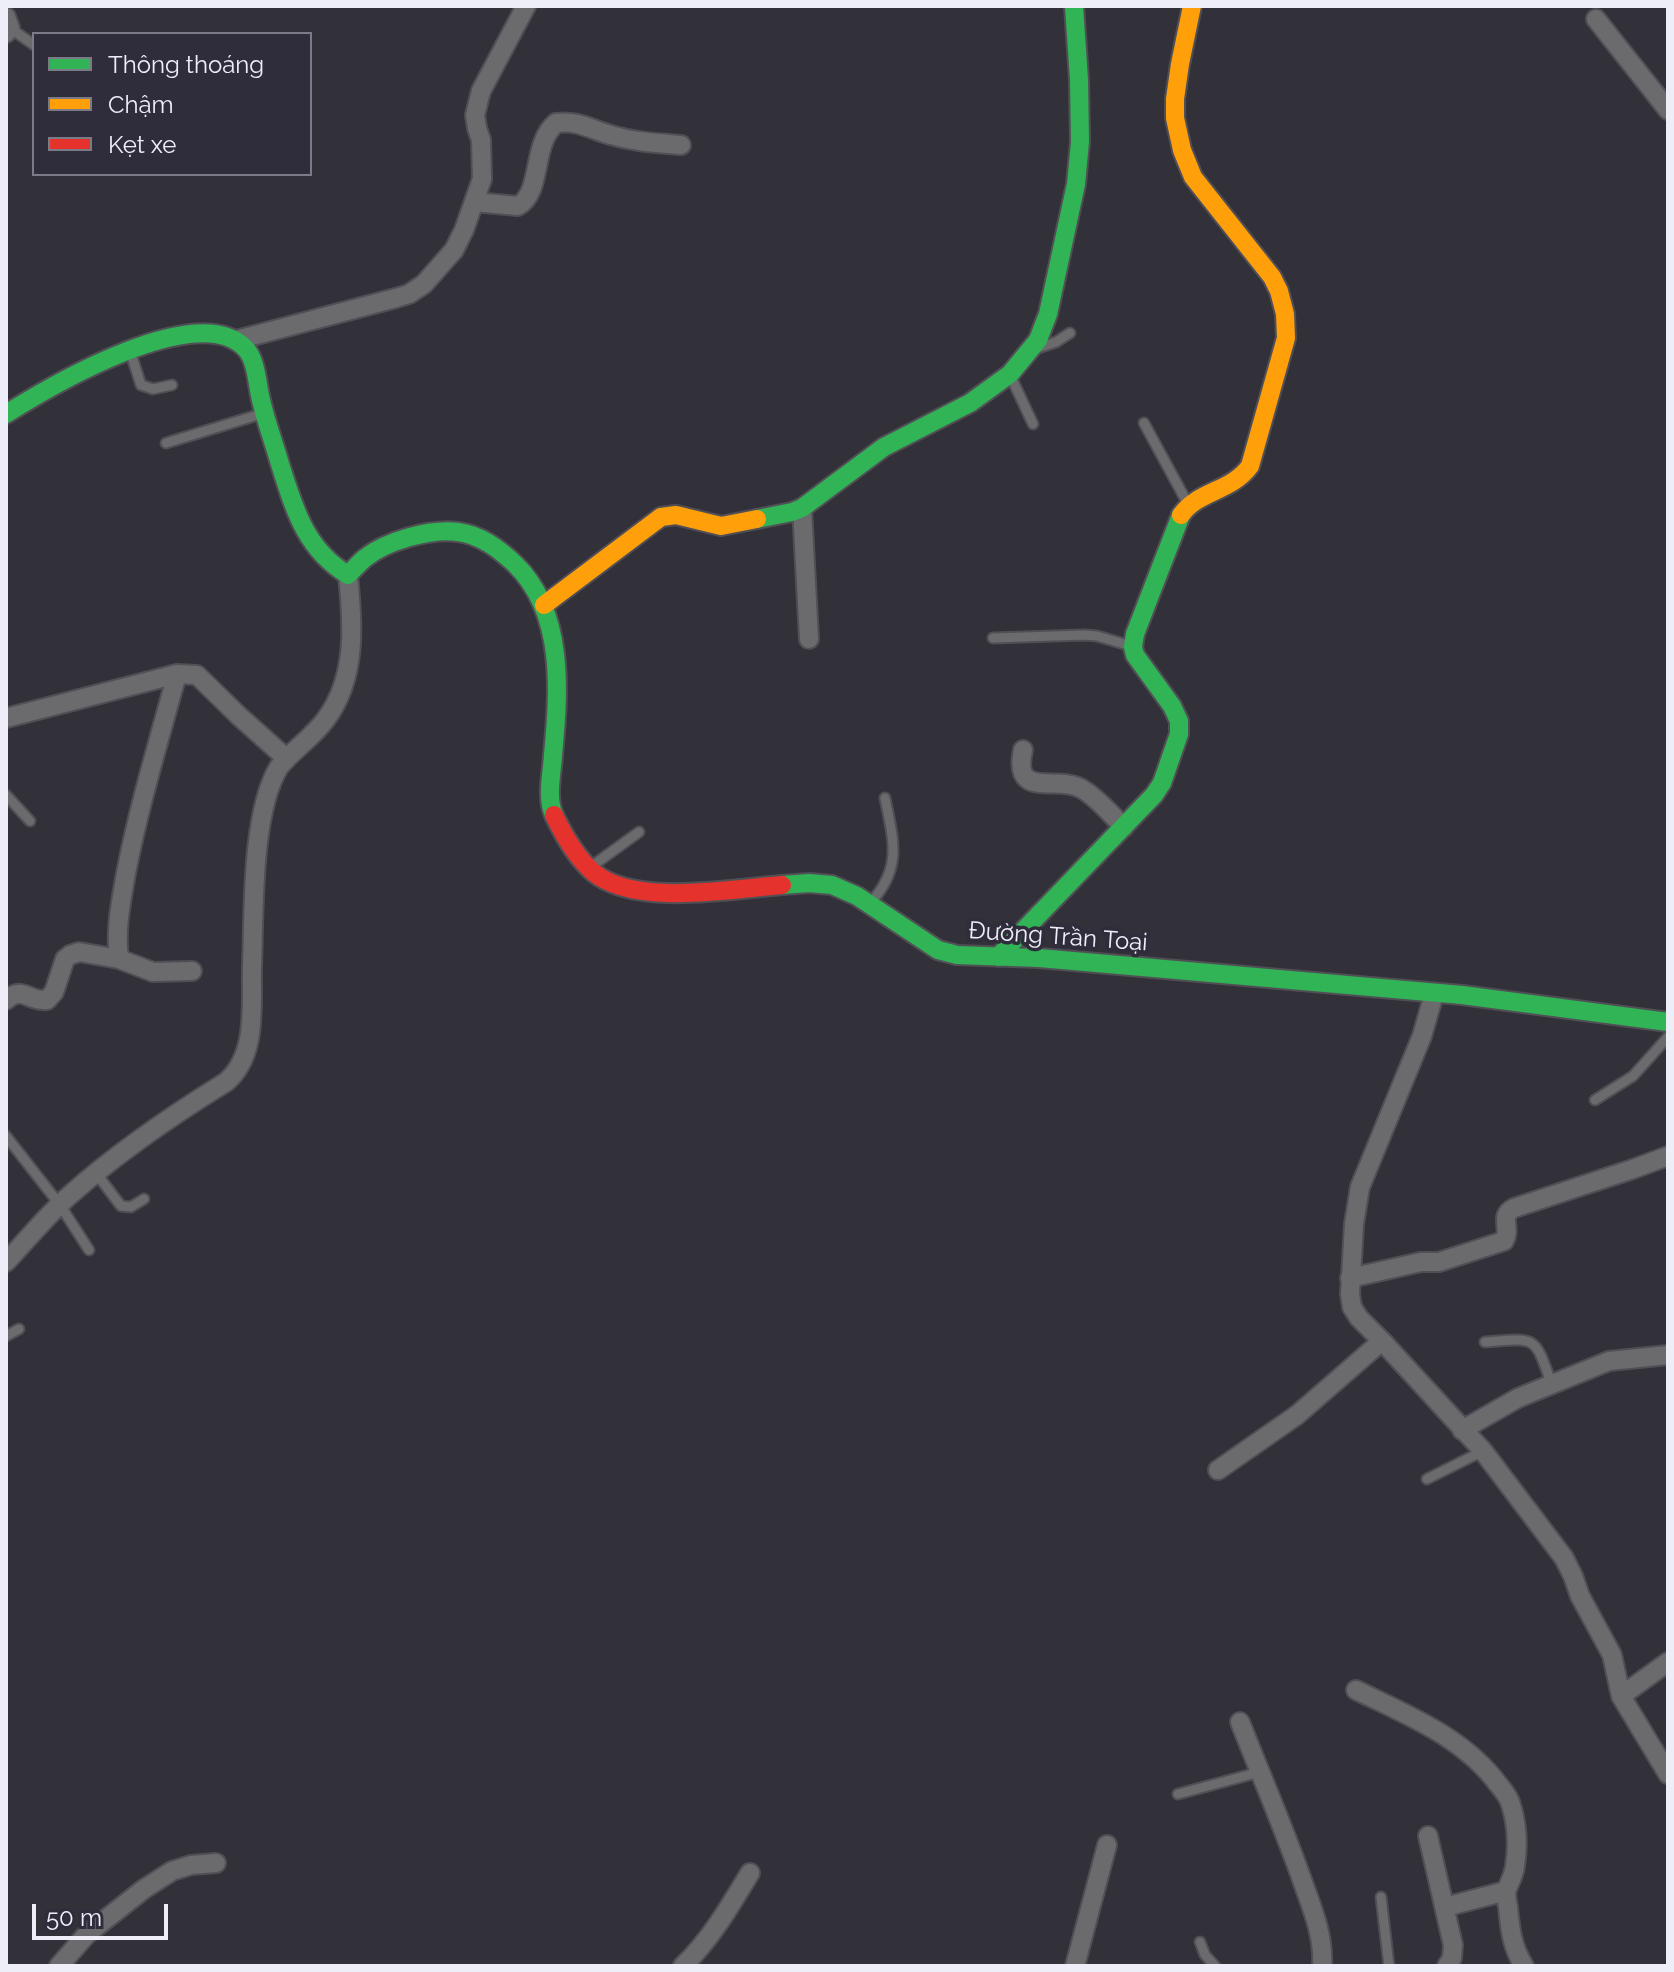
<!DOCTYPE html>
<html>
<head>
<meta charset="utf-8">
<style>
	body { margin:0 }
	#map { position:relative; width:1674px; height:1972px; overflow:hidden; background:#323038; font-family:Raleway,sans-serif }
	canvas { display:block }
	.frame { position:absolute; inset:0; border:8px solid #eeeef8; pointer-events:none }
	.legend { position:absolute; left:32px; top:32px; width:280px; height:144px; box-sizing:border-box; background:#2f2d3c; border:2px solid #7b7a87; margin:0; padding:10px 14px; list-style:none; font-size:24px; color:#eeeef8 }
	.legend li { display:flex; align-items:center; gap:16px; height:40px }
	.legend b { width:40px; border:2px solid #7b7a87 }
	.scale { position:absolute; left:32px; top:1904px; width:136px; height:36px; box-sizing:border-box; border:4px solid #eeeef8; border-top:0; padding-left:10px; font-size:24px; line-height:28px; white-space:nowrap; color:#eeeef8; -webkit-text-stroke:6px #2f2d3c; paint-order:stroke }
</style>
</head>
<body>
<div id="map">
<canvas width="1674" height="1972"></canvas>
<div class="frame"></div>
<ul class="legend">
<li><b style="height:10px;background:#30b455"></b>Thông thoáng</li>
<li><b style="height:10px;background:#ff9f0a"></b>Chậm</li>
<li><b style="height:10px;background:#e5322d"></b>Kẹt xe</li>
</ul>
<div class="scale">50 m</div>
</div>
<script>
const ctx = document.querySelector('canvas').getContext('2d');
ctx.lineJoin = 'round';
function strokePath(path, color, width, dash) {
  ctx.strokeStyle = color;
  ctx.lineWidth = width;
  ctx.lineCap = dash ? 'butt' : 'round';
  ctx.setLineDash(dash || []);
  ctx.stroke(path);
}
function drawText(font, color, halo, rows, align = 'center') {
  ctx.font = font + ' Raleway,sans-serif';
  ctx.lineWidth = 7;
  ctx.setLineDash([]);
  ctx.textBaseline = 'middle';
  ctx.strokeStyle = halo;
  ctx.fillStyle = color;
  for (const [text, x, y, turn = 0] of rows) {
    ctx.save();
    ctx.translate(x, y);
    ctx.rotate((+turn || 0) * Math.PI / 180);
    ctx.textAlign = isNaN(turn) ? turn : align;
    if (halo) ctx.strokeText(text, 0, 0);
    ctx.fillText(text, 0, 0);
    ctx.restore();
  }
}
const lane = new Path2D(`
	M10 28 34 45
	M1038 348 1056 342 1070 333
	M131 354 141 385 153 389 172 385
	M1011 377 1033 424
	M1144 423 1188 504
	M166 443 261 414
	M993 638 1084 635 1097 636 1131 646
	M6 795 30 821
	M592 866 639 832
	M871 902C903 867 893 839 885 798
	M1595 1100 1633 1076 1668 1037
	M6 1136 60 1205 89 1250
	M96 1173 121 1206 131 1207 144 1199
	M6 1336 19 1329
	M1485 1342C1538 1338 1534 1335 1552 1385
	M1427 1479 1483 1451
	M1178 1794 1260 1772
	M1381 1897 1389 1966
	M1200 1942 1205 1955 1215 1966`);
const street = new Path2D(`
	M6 17 10 28 6 33
	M1596 19 1668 110
	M474 202 518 206C543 192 531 144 556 123 578 120 592 130 611 135 634 142 657 143 681 145
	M237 340 396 298 409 294 424 284 454 250 464 230 482 179 481 140 477 128 475 115 481 91 526 6
	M802 508 809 639
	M6 718 177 674 197 675 239 716 286 758
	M1023 750C1012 801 1058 774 1082 789 1098 798 1111 815 1124 827
	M119 959 153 972 192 971
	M1434 994 1422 1036 1360 1187 1354 1224 1350 1294 1352 1307 1359 1318 1382 1341 1483 1451 1564 1558 1573 1576 1580 1596 1612 1655 1621 1696 1668 1774
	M6 1000C23 985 28 1002 47 1000L54 992 65 959 70 955 79 952 119 959C115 930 121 902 126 873 139 806 159 740 177 674
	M6 1262C27 1240 47 1215 70 1195 118 1152 171 1116 226 1082 258 1055 251 1005 252 967 254 913 251 813 279 767 293 750 313 737 326 719 357 677 353 624 348 575
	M1350 1278 1421 1262H1439L1504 1241C1512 1228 1498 1216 1514 1208L1633 1169 1668 1156
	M1462 1430 1518 1398 1609 1361 1668 1355
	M1218 1470 1297 1415 1382 1341
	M1356 1690C1407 1715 1463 1737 1498 1784 1503 1790 1509 1797 1511 1805 1517 1824 1518 1846 1515 1866 1514 1875 1510 1881 1507 1889 1505 1895 1507 1901 1508 1907 1510 1929 1512 1947 1524 1966
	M1621 1696 1668 1662
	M1240 1722C1260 1773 1282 1824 1301 1877 1311 1906 1324 1934 1322 1966
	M1428 1836 1453 1945 1452 1958 1447 1966
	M1445 1907 1506 1891
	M59 1966 87 1934 144 1889 172 1871 191 1865 216 1863
	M683 1966C711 1939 730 1906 750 1873
	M1075 1966 1107 1845`);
const fast = new Path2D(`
	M6 414C52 385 198 299 245 348 257 360 257 385 261 400 266 422 274 443 280 464 294 508 305 549 348 575 354 569 359 563 365 558 386 541 431 528 458 532 481 535 499 549 515 564 565 613 559 691 553 755 552 774 546 798 554 815
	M757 519 792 512 802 508 884 447 970 403 1010 374 1038 340 1048 314 1076 184 1080 142 1079 80 1074 6
	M782 885 809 883 832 885 857 896 938 950 957 955 1039 958 1462 995 1668 1022
	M998 957 1154 795 1162 783 1179 734V721L1172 706 1135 655 1133 647 1135 634 1181 515`);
const slow = new Path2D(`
	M1181 515C1199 490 1231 492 1250 466L1286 338 1285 314 1279 291 1272 277 1193 177 1182 150 1175 118V99L1180 64 1192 6
	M544 605 661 517 676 515 721 526 757 519`);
const jam = new Path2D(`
	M554 815C563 834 577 858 593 872 634 907 731 889 782 885`);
const streetNames = [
	["Đường Trần Toại",1058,937,4]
];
strokePath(lane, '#514f56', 13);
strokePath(street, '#514f56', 22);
strokePath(fast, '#514f56', 22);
strokePath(slow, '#514f56', 22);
strokePath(jam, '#514f56', 22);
strokePath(lane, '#6b6b6e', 9);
strokePath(street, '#6b6b6e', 18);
strokePath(fast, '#30b455', 18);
strokePath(slow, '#ff9f0a', 18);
strokePath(jam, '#e5322d', 18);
drawText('24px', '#eeeef8', '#2f2d3c', streetNames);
</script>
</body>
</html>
